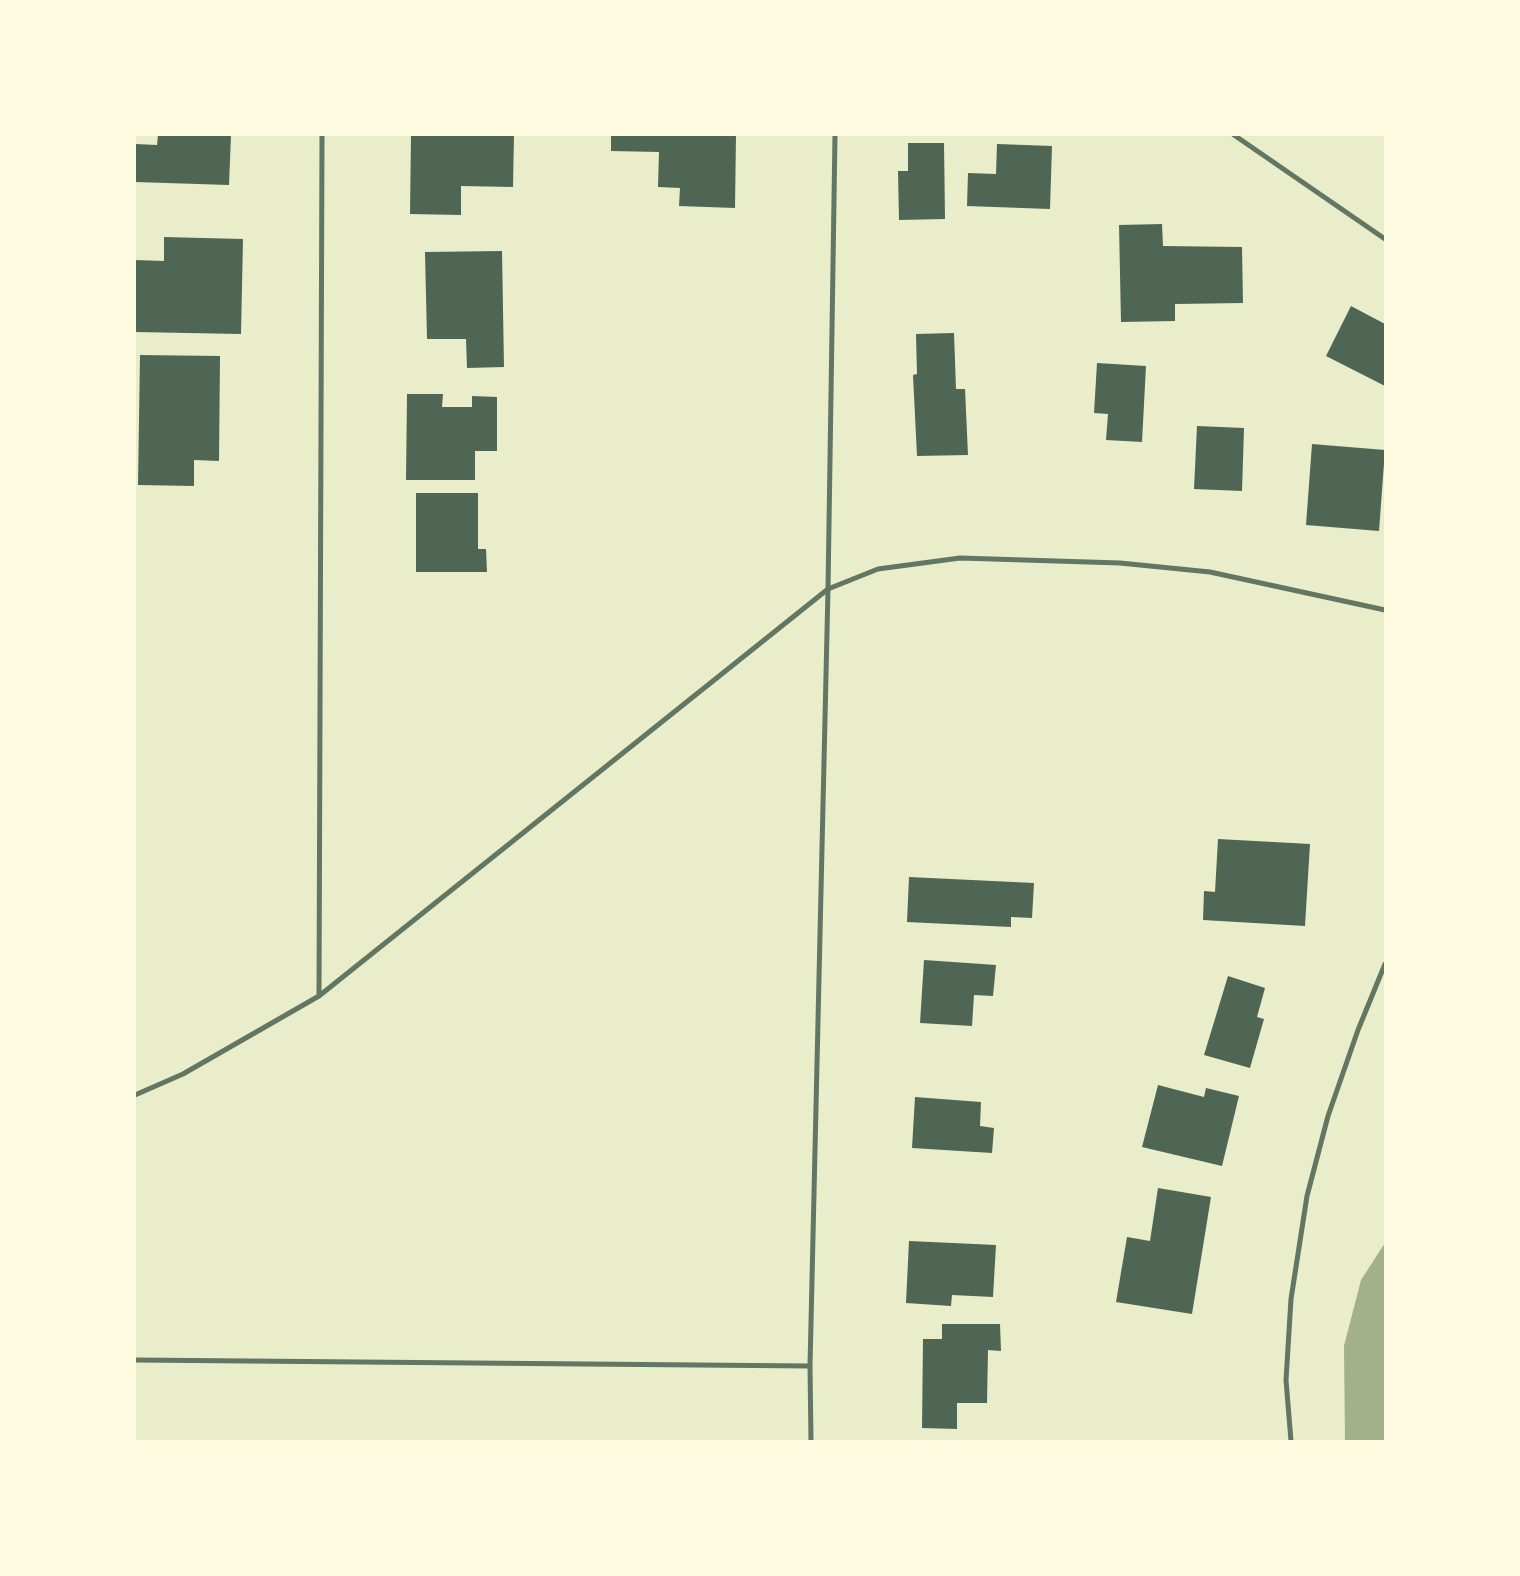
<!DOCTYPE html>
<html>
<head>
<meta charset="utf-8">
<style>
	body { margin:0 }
	#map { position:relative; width:1520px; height:1576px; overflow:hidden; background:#e9edc9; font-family:"DM Sans",sans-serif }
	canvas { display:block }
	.frame { position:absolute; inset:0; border:136px solid #fefae0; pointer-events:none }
</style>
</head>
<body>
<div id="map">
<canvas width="1520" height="1576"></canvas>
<div class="frame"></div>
</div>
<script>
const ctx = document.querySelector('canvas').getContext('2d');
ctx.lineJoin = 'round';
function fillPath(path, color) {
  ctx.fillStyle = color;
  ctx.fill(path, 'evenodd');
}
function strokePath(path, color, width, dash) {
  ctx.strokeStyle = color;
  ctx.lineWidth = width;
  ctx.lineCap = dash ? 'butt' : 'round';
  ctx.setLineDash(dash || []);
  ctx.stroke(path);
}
const water = new Path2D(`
	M1385 1243V1441H1345L1344 1346 1361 1280Z`);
const building = new Path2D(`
	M158 135H231L229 185 135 182V144L157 145Z
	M411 135H514L513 187 461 186V215L410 214Z
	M611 135H736L735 208 679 206 680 188 658 187 659 152 611 151Z
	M908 143H944L945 219 899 220 898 171H908Z
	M997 144 1052 146 1050 209 967 206 968 173 996 174Z
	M1162 224 1163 246 1242 247 1243 303 1175 304V321L1121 322 1119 225Z
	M164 237 243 239 241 334 135 332V260L164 261Z
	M502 251 504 367 467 368 466 339H427L425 252Z
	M1351 306 1385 324V386L1326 356Z
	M954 333 956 389H965L968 455 917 456 913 375 917 374 916 334Z
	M140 355 220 356 219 461 194 460V486L138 485Z
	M1097 363 1146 366 1142 442 1106 440 1108 414 1094 413Z
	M407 394H443L442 407H472V396L497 397V451H475V480H406Z
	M1197 426 1244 428 1242 491 1194 489Z
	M1312 444 1385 450 1379 531 1306 525Z
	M416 493H478V549H486L487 572H416Z
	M1218 839 1310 844 1305 926 1203 920 1204 891 1215 892Z
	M909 877 1034 883 1032 918 1011 917V927L907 922Z
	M924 960 996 965 993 996 974 995 972 1026 920 1023Z
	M1228 976 1265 988 1257 1017 1264 1019 1250 1068 1204 1055Z
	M1158 1085 1204 1097 1206 1088 1239 1096 1222 1166 1142 1147Z
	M915 1097 981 1102 980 1126 994 1128 992 1153 912 1148Z
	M1158 1188 1211 1197 1192 1314 1116 1302 1127 1237 1150 1241Z
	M909 1241 996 1245 993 1297 952 1295 951 1306 906 1303Z
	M942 1324H1000L1001 1351 988 1350 987 1403H957V1429L922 1428 923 1339H942Z`);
const minor = new Path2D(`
	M1234 135 1385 239
	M319 996 322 135
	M135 1095 183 1074 319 996 828 589 878 569 960 558 1120 563 1210 572 1385 610
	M135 1360 810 1366
	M811 1441 810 1366 828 589 835 135
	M1291 1441 1286 1380 1291 1299 1307 1196 1328 1116 1358 1030 1385 964`);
fillPath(water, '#a3b18a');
fillPath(building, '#4f6655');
strokePath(minor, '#617663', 5);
</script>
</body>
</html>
